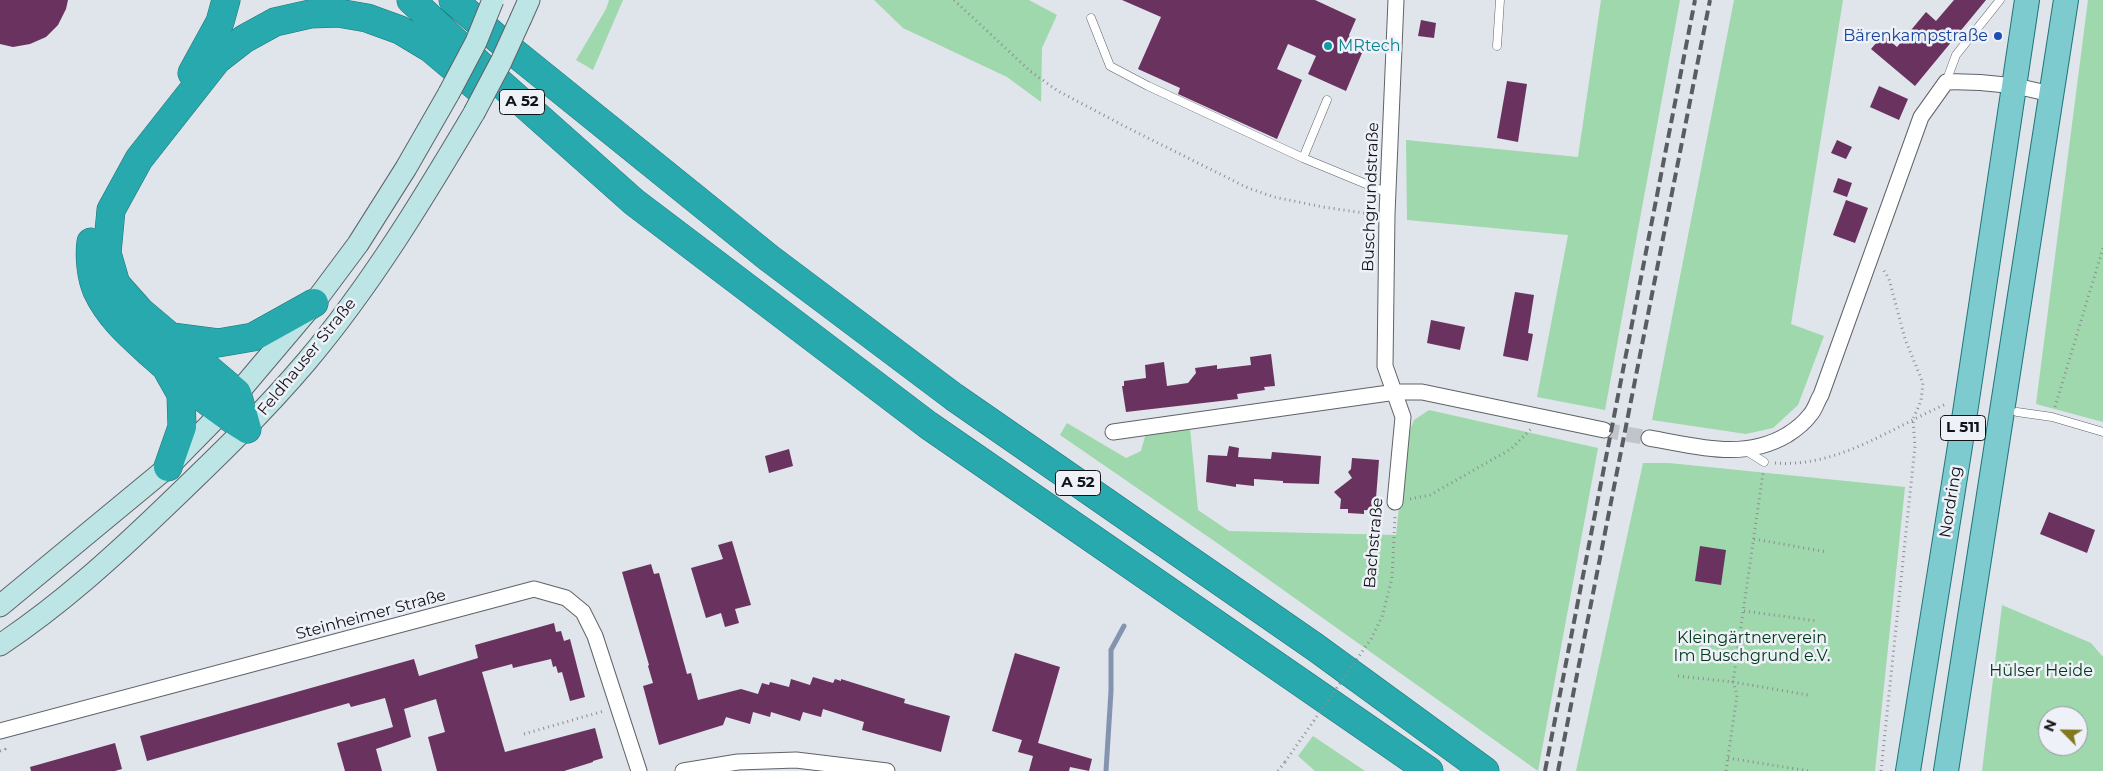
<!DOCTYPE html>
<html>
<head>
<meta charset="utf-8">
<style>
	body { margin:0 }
	#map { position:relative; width:2103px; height:771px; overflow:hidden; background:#e0e4eb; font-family:Montserrat,sans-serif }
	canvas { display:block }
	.north { position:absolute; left:2038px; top:706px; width:50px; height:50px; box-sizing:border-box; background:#eef1f8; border:1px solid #96989e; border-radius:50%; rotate:293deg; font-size:14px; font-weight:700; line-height:20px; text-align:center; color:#121316 }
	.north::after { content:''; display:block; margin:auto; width:18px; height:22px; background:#82791e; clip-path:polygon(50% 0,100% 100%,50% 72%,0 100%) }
</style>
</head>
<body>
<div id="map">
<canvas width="2103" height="771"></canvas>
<div class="north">N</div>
</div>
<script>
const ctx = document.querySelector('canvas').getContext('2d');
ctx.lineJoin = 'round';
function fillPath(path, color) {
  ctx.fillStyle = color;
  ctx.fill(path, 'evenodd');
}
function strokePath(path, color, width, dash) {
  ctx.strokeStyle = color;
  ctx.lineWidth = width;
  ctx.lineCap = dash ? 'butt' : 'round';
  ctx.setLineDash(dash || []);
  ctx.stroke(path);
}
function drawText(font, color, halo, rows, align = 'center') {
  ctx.font = font + ' Montserrat,sans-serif';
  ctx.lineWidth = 5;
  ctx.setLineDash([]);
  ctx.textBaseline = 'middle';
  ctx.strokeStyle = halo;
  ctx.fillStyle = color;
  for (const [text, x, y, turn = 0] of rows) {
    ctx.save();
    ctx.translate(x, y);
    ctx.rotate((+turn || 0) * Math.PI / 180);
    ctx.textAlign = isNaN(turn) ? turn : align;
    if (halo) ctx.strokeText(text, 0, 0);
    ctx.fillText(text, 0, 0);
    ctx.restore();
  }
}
const green = new Path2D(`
	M609 0H623L593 70 576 60 606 9Z
	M874 0H1029L1057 15 1042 48 1041 102 1007 77 903 28Z
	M1601 0H1680L1605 410 1537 397 1568 235 1407 220 1406 140 1578 157Z
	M1734 0H1843L1791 324 1824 336 1798 405 1773 428 1746 434 1652 420Z
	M2088 0H2103V422L2036 404Z
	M1429 410 1598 448 1538 771 1220 545 1060 435 1067 423 1126 458 1141 451 1146 433 1190 428 1198 510 1229 531 1396 535 1407 437 1414 420Z
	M1643 463H1669L1905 487 1875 771H1576Z
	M2002 605 2091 643 2103 657V771H1982ZM2048 716H2078V746H2048Z
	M1313 736 1365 771H1315L1298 756Z`);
const stream = new Path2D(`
	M1106 771 1111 691V650L1124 626`);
const building = new Path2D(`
	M0 0H68L66 9 58 25 46 37 30 44 13 47 0 44Z
	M1122 0H1315L1356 19 1349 35 1354 49 1362 53 1346 91 1308 74 1316 56 1288 44 1277 69 1302 80 1277 139 1178 94 1180 88 1138 69 1161 17Z
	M1954 0H1986L1915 86 1871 49 1883 35 1897 47 1926 12 1936 21Z
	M1421 20 1436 23 1434 38 1418 36Z
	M1507 81 1527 84 1518 142 1497 138Z
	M1879 86 1908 99 1899 120 1870 107Z
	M1837 140 1852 147 1846 159 1831 153Z
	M1838 178 1852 183 1847 197 1833 192Z
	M1846 200 1868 208 1855 243 1833 235Z
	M1515 292 1534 295 1528 333 1533 334 1528 361 1503 356Z
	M1431 320 1465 327 1460 350 1427 343Z
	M1271 354 1275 386 1264 387 1265 390 1237 394 1238 399 1126 412 1122 386H1124V381L1146 378 1145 365 1164 362 1167 386 1188 383 1196 373 1195 368 1217 365V369L1251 365 1250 357Z
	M1229 446 1239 448 1238 457 1271 459 1272 452 1321 456 1319 484 1283 483V481L1254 479V486L1236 484V487L1206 482 1208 455 1227 456Z
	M789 449 793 466 769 473 765 456Z
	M1352 458 1379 460 1375 511 1364 510V514L1348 513V509H1340L1341 499 1334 492 1352 478 1348 472 1351 469Z
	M2049 512 2095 530 2087 553 2040 534Z
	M732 541 751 605 735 609 739 623 725 627 721 613 706 618 691 568 723 559 718 545Z
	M1700 546 1726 550 1721 585 1695 581Z
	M651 564 654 574 659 573 687 674 691 673 698 700 741 689 758 694 762 683 769 685 770 682 789 687 791 679 810 685 813 677 833 683 835 679 841 681V679L905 699 904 703 950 716 941 752 862 730 864 722 823 709 821 717 803 712 800 721 771 712 770 717 753 712 750 724 726 717 723 725 659 745 643 686 653 683 648 666 649 665 622 572Z
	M554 623 556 632 561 631 564 641 570 639 585 697 570 701 562 672 558 673 556 666 553 667 551 659 513 668 512 664 482 672 498 728 505 752 595 728 603 758 593 761V762L564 771H437L428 737 445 732 436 699 404 709 411 737 376 749 382 771H345L337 743 393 727 385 698 351 707 349 703 147 761 140 736 414 659 419 676 478 658 475 645Z
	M1015 653 1060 667 1038 743 1092 759 1089 771 1070 767 1069 771H1029L1033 756 1018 752 1022 740 992 731Z
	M115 743 122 769 115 771H31L30 767Z`);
const streetTunnel = new Path2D(`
	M1604 430 1649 438`);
const path = new Path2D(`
	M954 0 1030 71 1058 91 1128 128 1248 188 1274 197 1323 207 1371 214
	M2055 407 2103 248
	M1775 463C1837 468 1891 428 1946 404
	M1410 499 1430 495 1511 449 1531 429
	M1754 539 1827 552
	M1392 578 1395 516
	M1744 611 1817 621
	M1678 676 1733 682 1808 695
	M524 734 604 711
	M0 751 5 749 3 746
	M1728 758 1809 771
	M1278 771 1285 762
	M1726 771 1737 695 1733 682 1763 473
	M1881 771 1915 446 1913 419 1921 401 1923 383 1905 339 1889 279 1883 269`);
const lane = new Path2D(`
	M1091 18 1110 66 1148 86 1303 158 1388 193
	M1497 46 1500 0
	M1946 82 1956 55 2000 0
	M1303 158 1327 100
	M2017 412 2052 417 2103 432
	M1745 450 1764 462`);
const street = new Path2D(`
	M1113 432 1396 392H1422L1604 430
	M1649 438C1696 446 1743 461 1787 435 1795 430 1804 423 1810 415 1815 410 1817 401 1821 395L1921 117 1946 82C1982 81 2016 85 2051 94
	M1395 502 1403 417 1385 366 1387 214 1396 0
	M0 731 534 589 566 598 583 612 595 636 639 771
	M683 771 738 762 796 760 887 771`);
const secondary = new Path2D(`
	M521 18 529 0
	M0 606 168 467 221 413 314 303 358 244 406 168 449 93
	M0 645C60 605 113 557 165 507 214 460 263 413 307 361 371 285 423 199 474 113`);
const primary = new Path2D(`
	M1908 771 1960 446 2027 0
	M1946 771 2066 0`);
const highway = new Path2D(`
	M411 0 490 74 634 202 762 299 928 425 1429 771
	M453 0 505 45 769 258 954 397 1315 647 1485 771
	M192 73 220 22 226 0
	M91 242C89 257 91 277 97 291 109 317 130 335 151 354 181 381 212 407 247 429
	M172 337 218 343 253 337 314 303
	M247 429 237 393 140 311 116 284 107 253 111 210 139 159 217 60 244 39 275 22 310 14 338 13 367 18 400 30 430 48 480 90
	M168 467 182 427 181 394 168 371`);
const rail = new Path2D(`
	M1545 771 1695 0
	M1558 771 1710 0`);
const pathBridge = new Path2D(`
	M1285 762 1371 639 1382 617 1392 578`);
const secondaryBridge = new Path2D(`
	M449 93 476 42 493 0
	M474 113 501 62 521 18`);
const markers = [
	[1998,36,5,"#1a4fb4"],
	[1328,46,5,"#0f9aa8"]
];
const shields = [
	[522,102,45],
	[1963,428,45],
	[1078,483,45]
];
const shieldNames = [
	["A 52",522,102],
	["L 511",1963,428],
	["A 52",1078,483]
];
const transitNames = [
	["Bärenkampstraße",1988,36]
];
const cultureNames = [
	["MRtech",1338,46]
];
const streetNames = [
	["Buschgrundstraße",1371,197,-88],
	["Feldhauser Straße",307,357,-51],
	["Nordring",1951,502,-81],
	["Bachstraße",1374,543,-85],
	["Steinheimer Straße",371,615,-15]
];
const parkNames = [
	["Kleingärtnerverein",1752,638],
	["Im Buschgrund e.V.",1752,656],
	["Hülser Heide",2041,671]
];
fillPath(green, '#9fd8ad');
strokePath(stream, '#8494b0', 5);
fillPath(building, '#6a325f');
strokePath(streetTunnel, '#c1c5cb', 15, [15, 8]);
strokePath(lane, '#5f6368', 9);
strokePath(street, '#5f6368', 17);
strokePath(secondary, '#5f6368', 23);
strokePath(primary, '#207478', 26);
strokePath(highway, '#207478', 29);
strokePath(path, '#8c8e94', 3, [1, 4]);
strokePath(lane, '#fff', 8);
strokePath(street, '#fff', 15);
strokePath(secondary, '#bee5e6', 21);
strokePath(primary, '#7dcbce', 24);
strokePath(highway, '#27a9ad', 28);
strokePath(rail, '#595c60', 4, [10, 5]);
strokePath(secondaryBridge, '#5f6368', 23, []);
strokePath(pathBridge, '#8c8e94', 3, [1, 4]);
strokePath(secondaryBridge, '#bee5e6', 21);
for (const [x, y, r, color] of markers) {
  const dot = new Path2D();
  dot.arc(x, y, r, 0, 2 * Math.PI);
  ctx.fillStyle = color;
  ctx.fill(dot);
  strokePath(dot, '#eef1f8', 2);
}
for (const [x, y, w] of shields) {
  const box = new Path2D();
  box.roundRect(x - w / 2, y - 12.5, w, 25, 4);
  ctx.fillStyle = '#eef1f8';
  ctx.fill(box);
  strokePath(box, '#121316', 1);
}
drawText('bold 15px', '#121316', null, shieldNames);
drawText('16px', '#164399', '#eef1f8', transitNames, 'right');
drawText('16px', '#0d838f', '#eef1f8', cultureNames, 'left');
drawText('16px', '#121316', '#eef1f8', streetNames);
drawText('16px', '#013818', '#eef1f8', parkNames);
</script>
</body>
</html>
